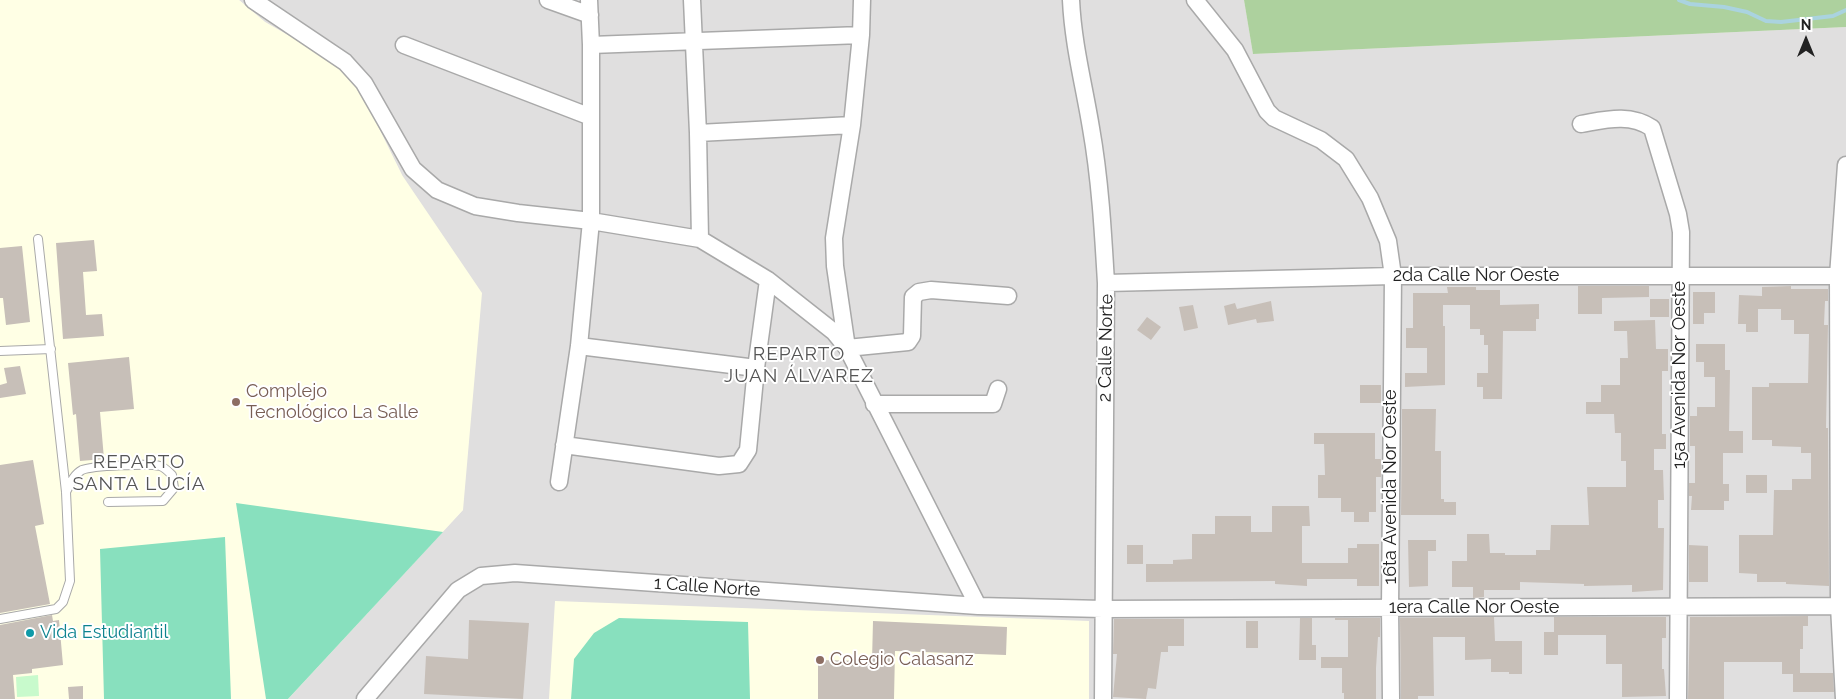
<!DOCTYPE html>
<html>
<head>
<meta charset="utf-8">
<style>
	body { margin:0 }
	#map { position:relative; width:1846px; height:699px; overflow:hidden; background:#f2efe9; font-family:Raleway,sans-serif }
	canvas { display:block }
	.north { position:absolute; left:1781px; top:15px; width:50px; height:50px; -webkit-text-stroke:4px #fff; paint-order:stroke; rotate:0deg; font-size:14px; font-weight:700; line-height:20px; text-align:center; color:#222 }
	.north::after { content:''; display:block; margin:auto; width:18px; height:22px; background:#222; clip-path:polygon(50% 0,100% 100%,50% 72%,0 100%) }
</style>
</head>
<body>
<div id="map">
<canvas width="1846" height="699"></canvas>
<div class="north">N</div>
</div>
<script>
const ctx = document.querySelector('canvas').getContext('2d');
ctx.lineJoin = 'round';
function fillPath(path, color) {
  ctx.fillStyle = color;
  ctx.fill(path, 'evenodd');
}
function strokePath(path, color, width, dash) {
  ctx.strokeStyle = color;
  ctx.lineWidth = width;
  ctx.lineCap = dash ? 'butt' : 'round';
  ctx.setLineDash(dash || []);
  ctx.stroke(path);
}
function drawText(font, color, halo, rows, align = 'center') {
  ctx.font = font + ' Raleway,sans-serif';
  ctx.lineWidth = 4;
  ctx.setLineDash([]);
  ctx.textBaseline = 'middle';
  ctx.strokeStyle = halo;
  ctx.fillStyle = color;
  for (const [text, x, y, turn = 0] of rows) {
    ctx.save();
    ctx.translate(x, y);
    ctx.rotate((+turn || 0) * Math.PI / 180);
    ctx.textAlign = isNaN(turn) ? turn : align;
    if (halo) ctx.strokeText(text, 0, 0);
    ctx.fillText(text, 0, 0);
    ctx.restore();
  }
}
const residential = new Path2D(`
	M239 0H1244L1253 54 1846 27V699H288L463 510 402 175 367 104 321 54 265 22Z`);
const education = new Path2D(`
	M0 0H239L265 22 321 54 349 77 367 104 402 175 482 293 463 510 288 699H0Z
	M555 601 1089 621V699H549Z`);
const forest = new Path2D(`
	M1244 0H1846V27L1253 54Z`);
const park = new Path2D(`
	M38 675 39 696 17 697 16 677Z`);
const pitch = new Path2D(`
	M236 503 443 532 288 699H266Z
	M225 537 231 699H104L100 549Z
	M619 618 748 622 750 699H571L574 659 594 633Z`);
const stream = new Path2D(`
	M1679 0 1690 4 1724 7 1747 12 1766 21 1781 22 1833 16 1846 10`);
const building = new Path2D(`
	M94 240 97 271 83 272 86 315 102 314 104 336 63 339 56 243Z
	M22 246 30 322 6 325 3 298H0V248Z
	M1578 286H1649V297L1602 298V314H1578Z
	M1791 286V289H1828V301H1825L1824 325H1828L1826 428H1828V433L1829 586 1786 584V582H1757V574L1739 573V535H1773L1774 490H1792V479H1811V453H1801V447L1772 446V440H1752V387H1769V383H1808L1809 334H1794V320H1781V309H1758V332H1746V324H1738L1739 295 1762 296V287Z
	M1447 287H1476V290H1500V305L1539 304V319H1536V331H1503L1502 399H1483V387H1477V373H1488V345H1484V335H1480V329H1470V305H1443V326H1445V385L1405 387V373H1427V348H1406V328H1413V293H1448Z
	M1693 292H1715V313H1704V324H1693Z
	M1650 299H1669V317H1650Z
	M1271 301 1274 321 1257 323 1256 319 1228 325 1224 306 1235 303 1237 309Z
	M1193 305 1198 328 1184 331 1179 307Z
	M1147 317 1161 327 1151 340 1137 330Z
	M1655 320 1656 349H1668V371H1662V434H1666V449H1654V470H1663L1664 500H1658V528H1664L1663 590 1632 592V585L1584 586V584L1520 582V590H1484V597L1473 598V587H1452V561H1467V534H1489L1490 553H1505V555H1536V550H1550L1551 525H1589L1587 487H1626V461H1621V433H1615L1614 414H1586V402H1601V385H1620V358H1628L1627 331H1614V321Z
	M1696 344H1725V370H1730L1729 431H1743V453H1723V484H1729V501H1724V510H1691L1692 496H1689V483H1695V446H1690V416H1697V407H1715V377H1704V362H1696Z
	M129 357 134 409 100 412 104 459 80 461 76 414 73 415 68 363Z
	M20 366 26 394 0 398V385L7 383 4 368Z
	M1360 385H1381V403H1360Z
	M1402 409H1436L1435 451H1441V499H1444V502H1456V515H1401Z
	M1314 433H1375V459H1381V477H1376V512H1369V522H1354V512H1341V498H1318V475H1325L1324 444H1314Z
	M33 460 44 524 35 526 50 604 0 613V465Z
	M1746 475H1767V493H1746Z
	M1272 506H1309L1310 526H1302V563H1348V548H1357V544H1379V586H1357V579H1307V586L1275 584V581L1146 582V564H1173V560L1192 559V534H1215V516H1251V532H1272Z
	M1408 540H1436V551H1428V586L1409 587Z
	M1127 545H1143V564H1127Z
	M1689 545 1708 546V582H1689Z
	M52 615 53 621 59 620 63 665 32 669V673L13 675 15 699H0V625Z
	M1808 616V626H1803V649H1800V673H1833L1834 692H1793V674H1782V662H1724V699H1688L1690 617Z
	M1494 617 1495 641H1522V674H1509V672H1491V659L1465 660V637H1433L1434 696H1418V699H1401L1400 618Z
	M1554 617H1666V638H1662V669H1664L1666 696 1622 697V664H1606V635H1558V655H1544V632H1554Z
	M1300 618H1312V645H1316V660H1299Z
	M1335 618H1380V637H1378L1376 668V699H1344V693H1342V668H1321V657H1348V620H1335Z
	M1114 619H1184V646H1168V652H1161L1156 689 1148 688 1146 699 1113 697 1117 654H1113Z
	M469 620 529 623 523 699 424 694 426 656 468 659Z
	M873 621 1007 627 1006 655 895 651 894 699H818V660L872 661Z
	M1246 621H1258V648H1246Z
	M83 686V699H69L68 687Z`);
const lane = new Path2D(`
	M0 351 51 349
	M66 492C70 484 74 474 82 470 91 466 150 463 160 466 164 467 169 472 172 475L174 488 163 501 108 502
	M0 619 56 609 63 602 70 581 66 492 38 239`);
const street = new Path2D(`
	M253 0 345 62 364 83 413 169 437 190 475 206 518 213 591 221 700 239 768 280 834 332 847 348 978 606
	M548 0 590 15
	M692 0 698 133 700 239
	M862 0 861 35 852 125 834 238 835 266 847 348 908 342 912 336 913 297 919 292 931 290 1008 296
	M1071 0C1073 44 1084 85 1091 128 1100 179 1103 231 1106 283L1103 699
	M1195 0 1235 50 1267 111 1274 118 1321 140 1346 159 1370 198 1388 241 1393 276 1390 608 1391 699
	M404 45 591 117
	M591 45 861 35
	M1581 124C1605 120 1629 113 1652 128L1678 214 1681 232 1678 699
	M698 133 852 125
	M1106 283 1393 276H1846
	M579 346 756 368
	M874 404H993L998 389
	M564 445 719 466 739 464 748 450 756 368 768 280
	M559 482 579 346 591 221V45L589 0
	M365 699 458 590 481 576 515 573 978 606 1103 609 1846 606
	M1844 699 1839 606 1838 276 1846 165`);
const markers = [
	[236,402,5,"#8d6e63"],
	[30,633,5,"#0f9aa8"],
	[820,660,5,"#8d6e63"]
];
const streetNames = [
	["2da Calle Nor Oeste",1476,276],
	["2 Calle Norte",1106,348,-89],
	["15a Avenida Nor Oeste",1680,375,-90],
	["16ta Avenida Nor Oeste",1391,487,-90],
	["1 Calle Norte",707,587,4],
	["1era Calle Nor Oeste",1474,608]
];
const educationNames = [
	["Complejo",246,392],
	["Tecnológico La Salle",246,413],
	["Colegio Calasanz",830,660]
];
const cultureNames = [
	["Vida Estudiantil",40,633]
];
const neighbourhoodNames = [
	["REPARTO",799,354],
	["JUAN ÁLVAREZ",799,376],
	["REPARTO",139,462],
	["SANTA LUCÍA",139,484]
];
fillPath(residential, '#e0dfdf');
fillPath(education, '#ffffe5');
fillPath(forest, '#add19e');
fillPath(park, '#c8facc');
fillPath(pitch, '#88e0be');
strokePath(stream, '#aad3df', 4);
fillPath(building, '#c7bfb8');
strokePath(lane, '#a9a9a9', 10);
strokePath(street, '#a9a9a9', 19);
strokePath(lane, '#fff', 8);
strokePath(street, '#fff', 16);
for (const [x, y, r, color] of markers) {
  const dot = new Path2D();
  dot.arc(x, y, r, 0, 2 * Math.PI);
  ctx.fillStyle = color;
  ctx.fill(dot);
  strokePath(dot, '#fff', 2);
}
drawText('18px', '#222', '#fff', streetNames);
drawText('18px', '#785e54', '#fff', educationNames, 'left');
drawText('18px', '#0d838f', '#fff', cultureNames, 'left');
ctx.letterSpacing = '1px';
drawText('19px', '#555', '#fff', neighbourhoodNames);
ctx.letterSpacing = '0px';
</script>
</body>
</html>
